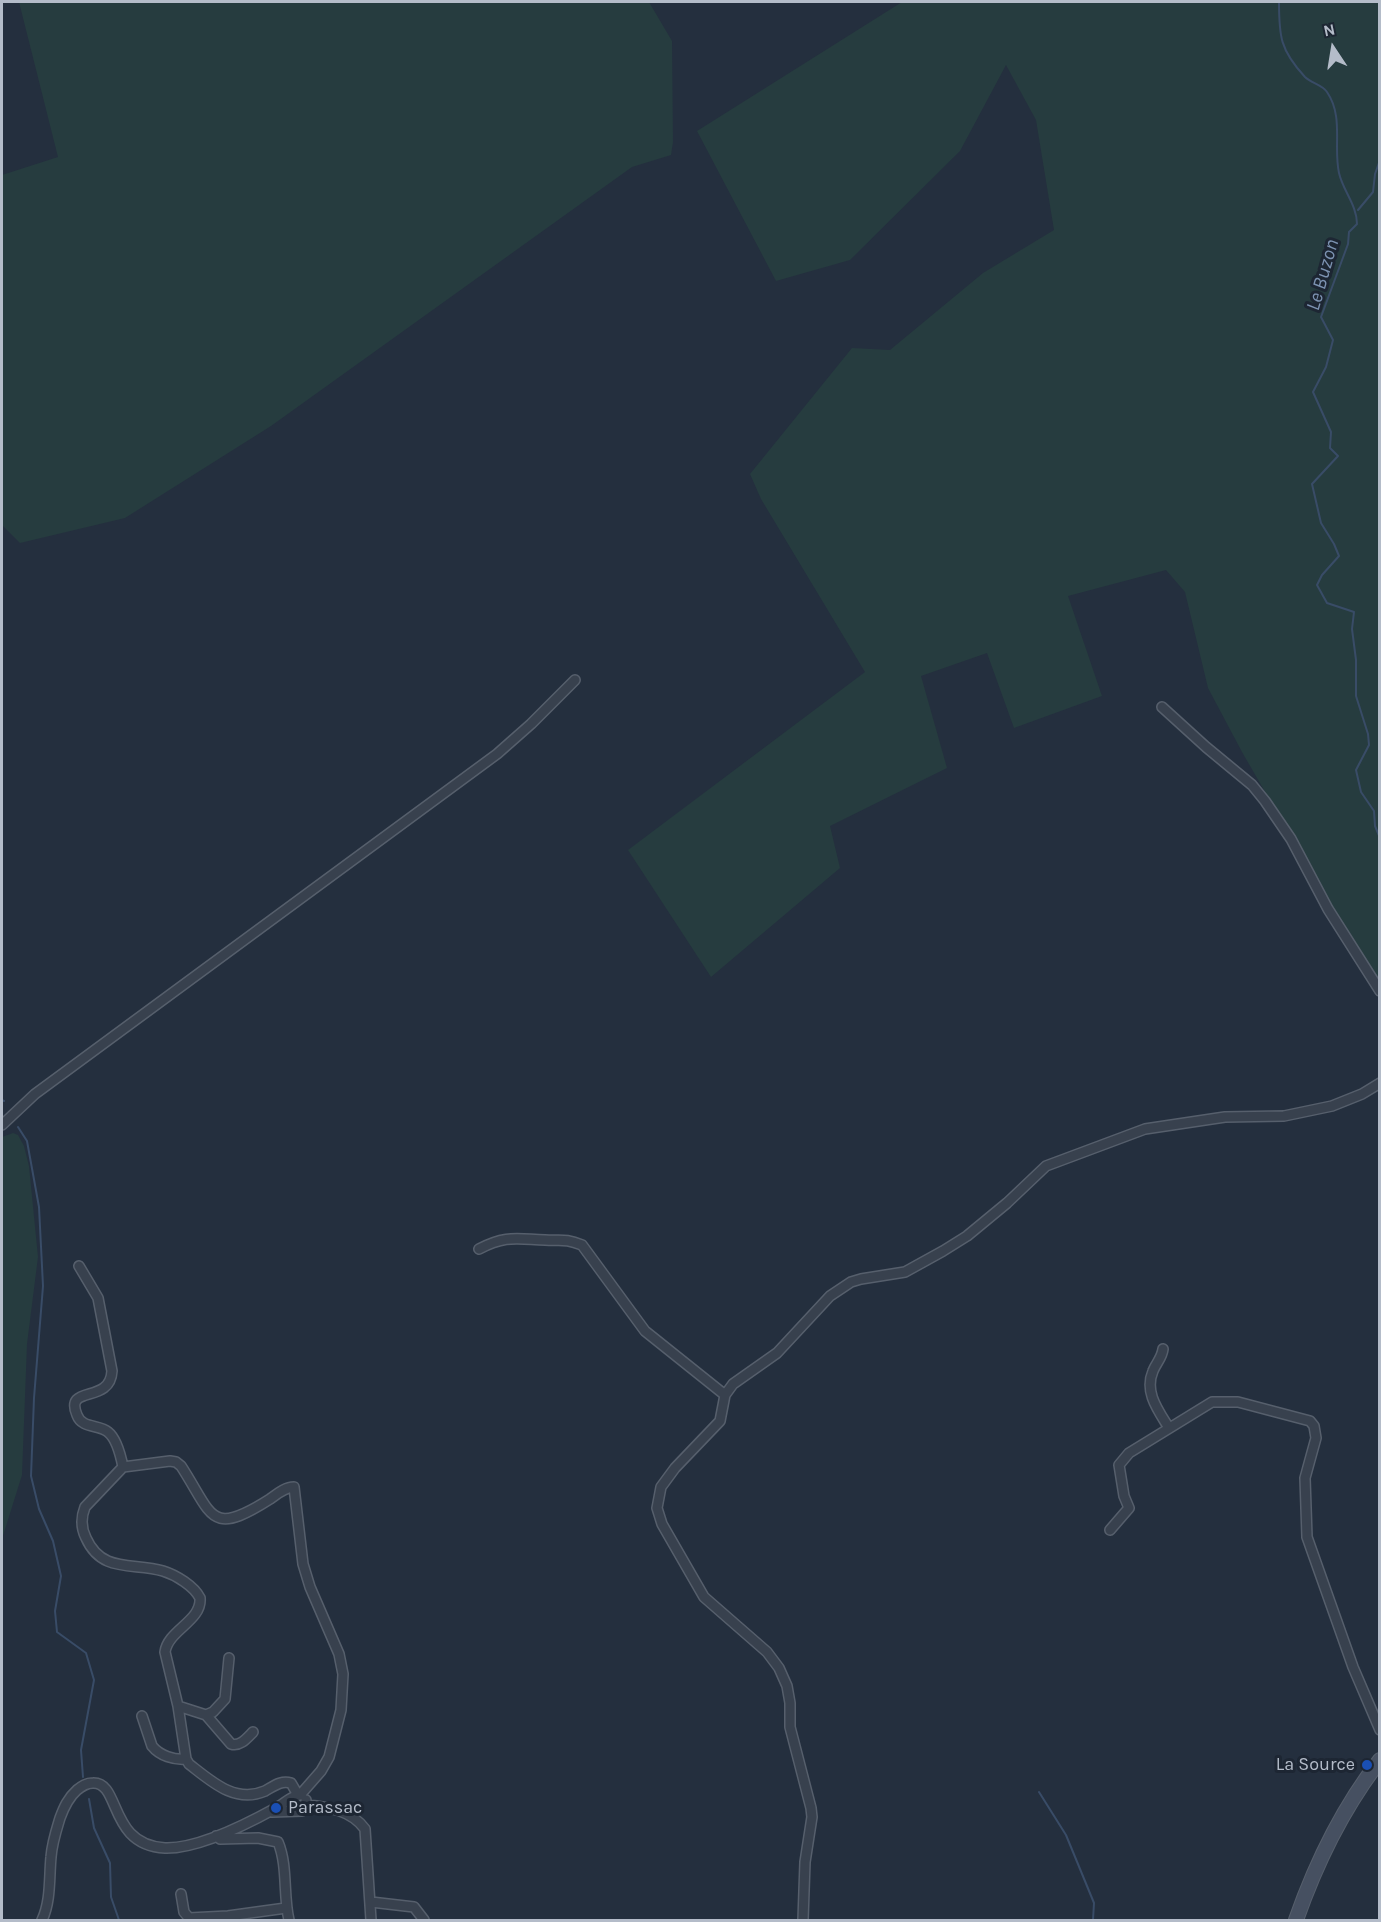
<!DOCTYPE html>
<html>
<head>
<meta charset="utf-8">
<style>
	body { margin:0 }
	#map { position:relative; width:1381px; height:1922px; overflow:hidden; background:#242f3e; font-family:Karla,sans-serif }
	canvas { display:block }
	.frame { position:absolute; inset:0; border:3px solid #b4bcc9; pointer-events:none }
	.north { position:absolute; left:1303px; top:18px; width:60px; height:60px; -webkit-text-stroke:4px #1d2633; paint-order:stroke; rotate:348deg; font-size:16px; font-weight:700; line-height:24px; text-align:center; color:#b4bcc9 }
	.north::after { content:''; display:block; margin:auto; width:21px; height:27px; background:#b4bcc9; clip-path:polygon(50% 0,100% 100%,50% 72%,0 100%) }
</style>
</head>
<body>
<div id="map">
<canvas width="1381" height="1922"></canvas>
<div class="frame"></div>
<div class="north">N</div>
</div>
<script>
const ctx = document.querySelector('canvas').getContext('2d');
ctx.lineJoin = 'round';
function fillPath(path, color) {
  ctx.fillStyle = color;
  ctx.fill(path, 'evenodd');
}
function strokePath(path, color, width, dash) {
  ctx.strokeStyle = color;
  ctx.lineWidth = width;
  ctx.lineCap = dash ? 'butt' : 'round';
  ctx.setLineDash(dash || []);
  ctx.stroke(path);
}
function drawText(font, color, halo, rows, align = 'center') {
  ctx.font = font + ' Karla,sans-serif';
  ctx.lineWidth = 6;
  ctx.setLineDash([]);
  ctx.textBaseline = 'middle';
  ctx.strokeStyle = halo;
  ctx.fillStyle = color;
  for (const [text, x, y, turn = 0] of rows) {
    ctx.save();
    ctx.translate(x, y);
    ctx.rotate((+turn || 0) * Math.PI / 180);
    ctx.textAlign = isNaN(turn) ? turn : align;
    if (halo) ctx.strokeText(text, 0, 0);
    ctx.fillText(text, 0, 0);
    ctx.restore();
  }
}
const green = new Path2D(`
	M19 2H649L672 41 673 142 671 155 632 167 271 426 125 518 20 543 2 525V175L58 157Z
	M902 2H1379V989L1242 752 1208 688 1185 592 1166 570 1068 596 1102 696 1014 728 987 653 921 676 947 768 830 826 840 868 711 977 628 850 865 672 761 499 750 474 852 348 890 350 983 273 1054 230 1036 120 1006 65 960 151 850 260 776 281 697 131Z
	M13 1133 18 1135 24 1146 29 1166 38 1257 27 1344 22 1475 2 1539V1137Z`);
const stream = new Path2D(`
	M1279 2C1279 36 1280 50 1305 77 1311 83 1323 85 1327 92 1344 117 1333 146 1339 173 1343 191 1357 205 1357 224L1349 232 1348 244 1321 317 1333 340 1326 367 1313 392 1331 432 1330 448 1338 456 1312 484 1321 523 1334 544 1339 556 1322 575 1317 585 1327 603 1354 612 1352 629 1356 660V696L1368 734 1369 745 1356 770 1361 792 1374 811 1375 826 1380 838
	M1358 210 1373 192 1375 174 1380 160
	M2 1100 4 1101
	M18 1127 27 1141 39 1207 43 1286 34 1398 31 1476 39 1509 53 1541 61 1576 55 1611 57 1632 86 1653 94 1680 81 1750 83 1777
	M1039 1792 1066 1835 1094 1903 1093 1920
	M89 1799 94 1828 110 1863 111 1897 119 1920`);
const minor = new Path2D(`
	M1162 707 1206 747 1252 785 1265 801 1291 839 1328 909 1380 991
	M2 1125 35 1094 497 754 531 724 575 680
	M479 1249C506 1235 516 1239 545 1240 561 1241 565 1238 582 1245L645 1331 725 1395
	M79 1266 98 1298 112 1371C110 1405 64 1384 77 1415 82 1429 99 1424 108 1432 117 1439 121 1457 123 1467
	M1163 1349C1162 1358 1156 1363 1153 1371 1144 1392 1158 1410 1169 1428
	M1110 1530 1129 1508 1124 1496 1119 1465 1129 1453 1212 1402H1238L1310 1421 1314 1426 1316 1438 1305 1478 1307 1537 1353 1667 1380 1730
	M178 1706 206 1715 213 1712 225 1699 229 1658
	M206 1715 231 1744C240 1747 247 1738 253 1732
	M142 1716 152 1746C160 1756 174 1760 186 1759
	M298 1795 291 1783C281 1780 274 1786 265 1791 235 1804 211 1781 189 1764L186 1759 178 1706 165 1652C168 1630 202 1621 200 1598 194 1586 176 1575 163 1571 134 1562 102 1574 86 1538 81 1528 81 1517 85 1507L123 1467 170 1461 176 1462 181 1466C213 1515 209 1538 270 1499 277 1494 285 1487 294 1487L303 1564 310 1587 339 1654 343 1674 341 1710 329 1757 321 1771 300 1795
	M306 1805C329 1807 351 1810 365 1829L371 1920
	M272 1812 302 1811 306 1805V1800
	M216 1836 220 1839 258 1838 278 1842C288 1866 283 1895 289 1920
	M181 1894 184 1912 189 1918 228 1916 286 1908
	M371 1902 414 1907 424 1920
	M42 1920C51 1901 49 1878 51 1857 52 1843 56 1831 60 1818 64 1807 68 1798 77 1790 82 1786 86 1783 93 1783 121 1782 108 1845 165 1848 197 1849 247 1824 276 1808 284 1804 291 1796 300 1795
	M803 1920 805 1862 812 1817 811 1808 790 1727V1703L787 1686 779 1668 767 1652 704 1597 662 1524 657 1508 661 1487 675 1468 720 1421 725 1395 733 1384 777 1353 830 1296 851 1282 861 1279 905 1272 943 1251 967 1236 1007 1203 1046 1166 1145 1129 1225 1117 1284 1116 1332 1106 1362 1094 1380 1083`);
const secondary = new Path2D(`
	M1296 1920C1316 1863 1342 1809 1380 1760`);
const markers = [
	[1367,1765,6,"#1a4fb4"],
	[276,1808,6,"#1a4fb4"]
];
const poiNames = [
	["La Source",1355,1765],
	["Parassac",288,1808,"left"]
];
const waterNames = [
	["Le Buzon",1323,275,-74]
];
fillPath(green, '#263c3f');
strokePath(stream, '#394c67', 2);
strokePath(minor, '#565f6c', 12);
strokePath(secondary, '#565f6c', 16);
strokePath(minor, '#38414e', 9);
strokePath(secondary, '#465061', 14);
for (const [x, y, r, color] of markers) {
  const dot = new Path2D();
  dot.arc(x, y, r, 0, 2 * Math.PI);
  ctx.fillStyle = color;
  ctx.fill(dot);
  strokePath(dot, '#1d2633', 2);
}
drawText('18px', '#b4bcc9', '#1d2633', poiNames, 'right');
drawText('italic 20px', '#7c92b1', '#1d2633', waterNames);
</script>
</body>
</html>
